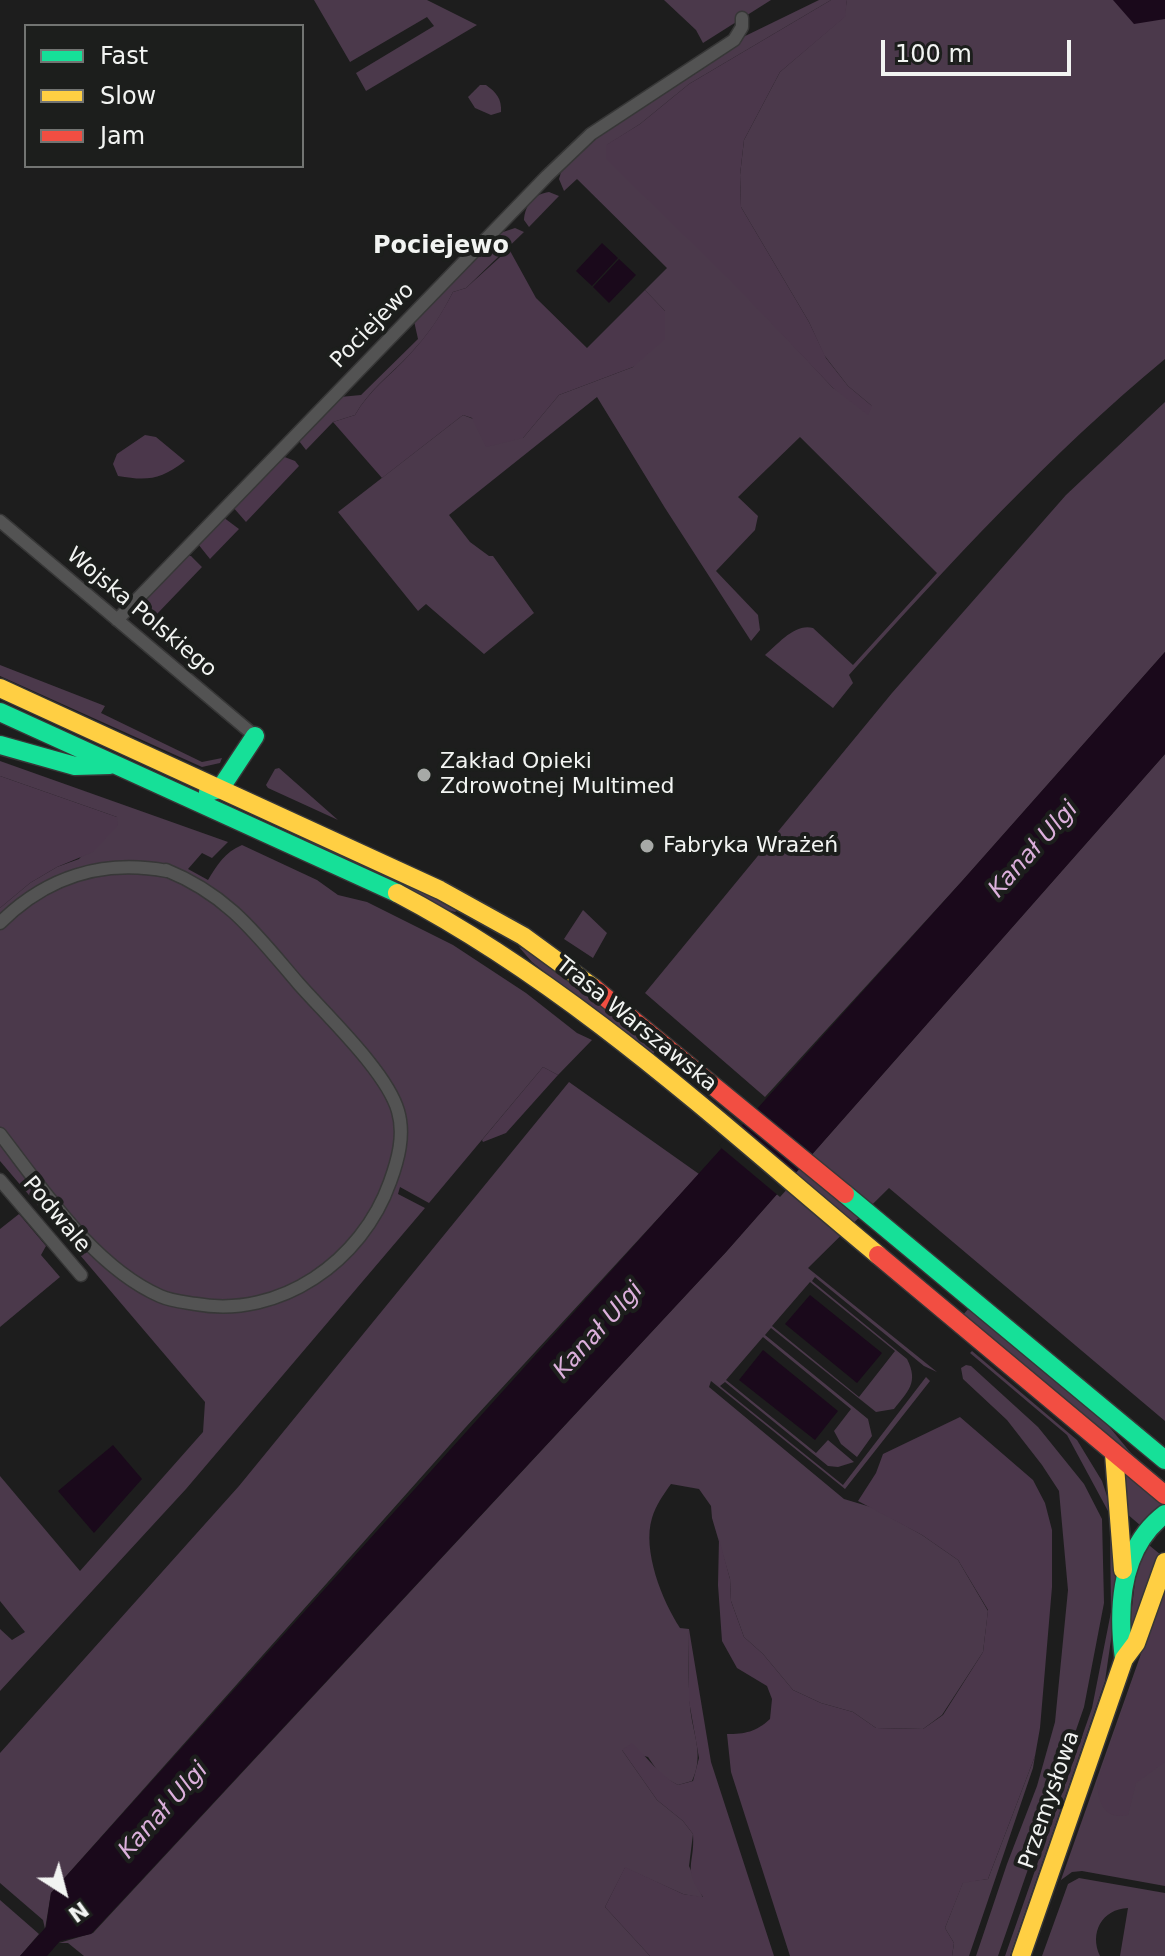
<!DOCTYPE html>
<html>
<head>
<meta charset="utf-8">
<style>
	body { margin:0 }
	#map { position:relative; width:1165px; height:1956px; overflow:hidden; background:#1d1d1d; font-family:"DejaVu Sans",sans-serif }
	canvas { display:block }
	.legend { position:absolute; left:24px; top:24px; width:280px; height:144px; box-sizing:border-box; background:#1c1e1c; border:2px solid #727472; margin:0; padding:10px 14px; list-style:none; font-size:24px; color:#f2f4f2 }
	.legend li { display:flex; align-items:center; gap:16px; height:40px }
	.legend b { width:40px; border:2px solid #727472 }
	.north { position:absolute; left:24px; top:1852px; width:80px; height:80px; -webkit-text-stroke:6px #1c1e1c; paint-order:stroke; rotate:144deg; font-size:22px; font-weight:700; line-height:32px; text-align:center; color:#f2f4f2 }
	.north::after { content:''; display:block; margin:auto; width:28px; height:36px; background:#f2f4f2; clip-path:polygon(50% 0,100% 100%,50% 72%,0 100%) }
	.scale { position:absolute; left:881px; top:40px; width:190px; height:36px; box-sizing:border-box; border:4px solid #f2f4f2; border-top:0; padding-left:10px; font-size:24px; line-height:28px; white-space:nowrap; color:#f2f4f2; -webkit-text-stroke:6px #1c1e1c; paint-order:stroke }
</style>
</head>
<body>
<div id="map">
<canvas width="1165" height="1956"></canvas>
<ul class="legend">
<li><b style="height:10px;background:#16e098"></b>Fast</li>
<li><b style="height:10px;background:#ffcf43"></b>Slow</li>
<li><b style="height:10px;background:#f24e42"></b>Jam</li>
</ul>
<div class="north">N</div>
<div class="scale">100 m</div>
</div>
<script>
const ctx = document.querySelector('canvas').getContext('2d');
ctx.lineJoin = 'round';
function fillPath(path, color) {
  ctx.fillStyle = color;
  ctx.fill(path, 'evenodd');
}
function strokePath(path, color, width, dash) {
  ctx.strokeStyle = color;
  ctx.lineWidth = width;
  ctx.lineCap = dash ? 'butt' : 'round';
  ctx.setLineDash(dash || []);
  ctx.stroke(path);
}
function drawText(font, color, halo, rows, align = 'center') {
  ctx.font = font + ' "DejaVu Sans",sans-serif';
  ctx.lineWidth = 8;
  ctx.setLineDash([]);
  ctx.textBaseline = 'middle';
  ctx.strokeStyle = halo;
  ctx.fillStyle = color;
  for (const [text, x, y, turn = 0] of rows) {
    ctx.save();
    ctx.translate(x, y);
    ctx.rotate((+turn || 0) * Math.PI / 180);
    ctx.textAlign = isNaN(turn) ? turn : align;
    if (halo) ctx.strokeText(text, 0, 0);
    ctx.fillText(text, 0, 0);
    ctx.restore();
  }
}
const green = new Path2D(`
	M314 0H427L477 25 366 91 356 73 434 26 427 17 350 62Z
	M664 0H771L703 43 696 30Z
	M819 0H831L689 84 640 124 607 145 833 388 872 406 848 386 824 355 809 322 741 207 740 175 744 140 780 72 844 17 847 0H1165V359C1050 454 949 564 849 675L853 683 833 708 765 655C778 644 795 623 813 628L853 665 937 573 800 437 738 497 758 516 755 530 716 571 758 615 760 630 751 641 665 508 597 397 449 515 470 542 489 556H493L534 613 484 654 426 604 418 611 338 512 463 415 523 438 559 395 633 367 665 311 645 290 667 268 577 179 564 191 559 179 562 169 605 131 704 68 739 39Z
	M480 85H486C496 92 502 99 501 112L491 115 475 108 468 97Z
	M549 192 559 196 529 227 524 220C525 205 534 194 549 192Z
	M515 228 524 232 466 288 453 292C441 316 428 335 410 354 390 375 369 390 355 415L333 422 306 450 299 441 340 397 361 395 418 339 414 321 500 233Z
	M1165 402V652L963 880 765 1097 645 993 892 693 1066 495Z
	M185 556H191L202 567 156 615 181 635 169 648 143 623 145 604 142 602Z
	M0 665 105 706 101 713 202 762 222 758 220 763 202 767 0 676Z
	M1165 754V1421L889 1188 808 1268 937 1372 924 1366 815 1277 812 1281 907 1359C919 1383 908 1391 894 1409L876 1412 771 1328 765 1335 868 1419 872 1436 857 1457 841 1444 834 1431 851 1409 763 1337 726 1380 816 1453 828 1440 854 1462 838 1467 828 1466 725 1382 720 1386 843 1485 926 1377 930 1381 845 1489 711 1381 709 1387 844 1499 874 1508 922 1535 958 1560 988 1611 983 1652 942 1715 923 1729 876 1728 853 1712 821 1703 793 1690 763 1654 744 1637 731 1601 730 1579 712 1518 711 1506 699 1489 671 1484C663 1495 656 1505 652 1518 642 1550 662 1601 680 1628L689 1629C689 1655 688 1681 690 1706 692 1733 705 1754 692 1781L678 1785 661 1776 648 1757 622 1750 657 1800 683 1821 693 1834 689 1866 703 1898 683 1894 625 1868 605 1907 650 1956H84L68 1943H59L93 1933 726 1252ZM810 1282 895 1351 859 1397 772 1326Z
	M0 761 228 842 212 858 202 853 188 869 208 880C217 865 225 852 242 845L317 880 338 895 367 902 453 945 526 993 577 1033 592 1040 558 1075 543 1067 429 1203 400 1187 398 1194 425 1208 186 1489 0 1691V1629L12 1640 25 1632 0 1601V1476L80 1571 203 1432 205 1402 0 1161V908L30 883 57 867 79 859 117 817 0 776Z
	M279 768 338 820 268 788 266 785 275 769Z
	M307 837 447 902 458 910 455 912 444 909 305 842Z
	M583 910 607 933 593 958 564 939Z
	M519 947 543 958 658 1048 651 1056 532 962Z
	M569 1082 699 1174 465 1428 51 1893 45 1929 43 1920 0 1883V1753L239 1486Z
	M19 1214 46 1246 41 1255 60 1277 0 1327V1229Z
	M970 1307 1102 1418 1135 1458 1165 1484 962 1316Z
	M972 1351 1077 1440 1102 1481 1113 1514 1108 1511 1067 1435 970 1353Z
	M966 1365 971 1366 1038 1427 1084 1484 1102 1519 1104 1603 1084 1707 998 1956H976L1007 1864 1037 1786 1055 1722 1068 1590 1059 1491 1042 1465 1007 1420 963 1379 961 1368Z
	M1125 1472 1165 1505 1141 1526 1126 1513Z
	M1115 1523V1612L1105 1681 1010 1956H1005L1092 1708 1111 1612 1110 1527Z
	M1144 1541 1161 1555 1128 1641 1136 1573Z
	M1165 1586V1886L1082 1871 1072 1872 1061 1880 1034 1956Z
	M1035 1756 1033 1768 969 1956H952L954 1943 945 1928 963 1882 988 1879Z
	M1079 1878 1165 1893V1956H1120L1128 1908C1102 1909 1089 1933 1100 1956H1042L1068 1884Z
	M0 1900 39 1934 20 1956H0Z`);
const forest = new Path2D(`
	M831 0H847L845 17 780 72 744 140 740 175 741 207 809 322 826 358 848 386 872 406 868 415 833 388 730 280 606 159V145L640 124 689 84Z
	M509 249 536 298 587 348 645 290 665 311V339L633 367 559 395 523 438 486 447 472 418 463 415 382 478 333 422 355 415C369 390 391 375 410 354 428 335 441 315 453 292L466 288Z
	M145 435 156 437 185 461C160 480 147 481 118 476L113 464 117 454Z
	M282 456 295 461 299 466 246 522 232 506Z
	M223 517 239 529 210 559 198 544Z
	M0 776 117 817 118 825 93 852 57 867 30 883 0 908Z
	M543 1067 558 1075 506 1133 483 1142 482 1140Z
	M960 1417 1033 1480 1045 1503 1052 1530V1587L1040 1728 1035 1756 988 1879 963 1883 945 1928 954 1943 952 1956H790L731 1772 727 1734C745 1734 756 1732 770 1719L772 1699 767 1686 737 1668 722 1641 718 1585 719 1538 730 1579 731 1601 744 1637 763 1654 793 1690 821 1703 853 1712 876 1728 923 1729 943 1715 983 1652 988 1610 958 1560 922 1535 858 1501 876 1473 883 1454Z
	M1165 1586V1762L1136 1783 1128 1815C1104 1820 1099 1803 1097 1784Z
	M689 1629 711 1762 774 1956H650L605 1907 625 1867 683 1894 703 1897C682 1867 695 1865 693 1834L683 1821 657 1800 622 1750 632 1743C648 1758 659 1775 678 1785L693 1781 699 1758 689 1701Z`);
const water = new Path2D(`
	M1113 0H1165V19L1134 24Z
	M602 243 618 258 592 286 576 271Z
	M619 259 636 275 609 303 593 287Z
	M1165 652V754L726 1252 91 1934 60 1941 47 1956H20L46 1927 51 1893 963 880Z
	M810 1295 882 1353 857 1383 785 1324Z
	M763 1350 838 1411 815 1440 739 1380Z
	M113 1445 142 1479 94 1533 58 1491Z`);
const pier = new Path2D(`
	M738 1125 799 1176 780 1197 719 1146Z`);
const street = new Path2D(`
	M0 521 255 736
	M117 620 547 176 591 134 734 40 742 27V18
	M0 923C46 877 103 859 167 871
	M0 1134C44 1191 94 1267 160 1296 171 1301 184 1302 196 1304 280 1319 362 1261 390 1182 398 1160 405 1135 398 1111 387 1072 326 1015 298 983 256 934 228 895 166 870
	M0 1180 81 1275`);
const fast = new Path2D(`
	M0 712 397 893
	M0 745 75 766 110 765
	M208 792 220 789 255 736
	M845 1194 1165 1460
	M1124 1659C1117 1607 1120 1548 1165 1514`);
const slow = new Path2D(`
	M0 688 440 890 523 936 594 988
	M397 893C576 987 724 1127 878 1255
	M1114 1453 1123 1570
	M1021 1956 1124 1659 1136 1643 1165 1562`);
const jam = new Path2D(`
	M594 988 845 1194
	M878 1255 1165 1495`);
const markers = [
	[424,775,8,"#a7a9a7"],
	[647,846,8,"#a7a9a7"]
];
const streetNames = [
	["Pociejewo",373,326,-46],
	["Wojska Polskiego",141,613,40],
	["Trasa Warszawska",636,1025,39],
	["Podwale",56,1215,50],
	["Przemysłowa",1050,1800,-71]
];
const poiNames = [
	["Zakład Opieki",440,762],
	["Zdrowotnej Multimed",440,787],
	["Fabryka Wrażeń",663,846]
];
const neighbourhoodNames = [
	["Pociejewo",441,247]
];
const waterNames = [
	["Kanał Ulgi",1034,850,-48],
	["Kanał Ulgi",599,1331,-48],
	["Kanał Ulgi",164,1811,-48]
];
fillPath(green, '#4b394b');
fillPath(forest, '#4b374b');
fillPath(water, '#1a091b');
fillPath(pier, '#1d1d1d');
strokePath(street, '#373737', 15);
strokePath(fast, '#373737', 21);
strokePath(slow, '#373737', 21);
strokePath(jam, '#373737', 21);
strokePath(street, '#535353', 12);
strokePath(fast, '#16e098', 18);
strokePath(slow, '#ffcf43', 18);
strokePath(jam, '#f24e42', 18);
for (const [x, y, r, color] of markers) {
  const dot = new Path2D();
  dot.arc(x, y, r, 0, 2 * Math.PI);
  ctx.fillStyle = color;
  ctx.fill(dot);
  strokePath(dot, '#1c1e1c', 3);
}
drawText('22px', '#f2f4f2', '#1c1e1c', streetNames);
drawText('22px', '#f2f4f2', '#1c1e1c', poiNames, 'left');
drawText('bold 24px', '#f2f4f2', '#1c1e1c', neighbourhoodNames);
drawText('italic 24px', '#dcb0dc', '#1c1e1c', waterNames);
</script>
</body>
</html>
